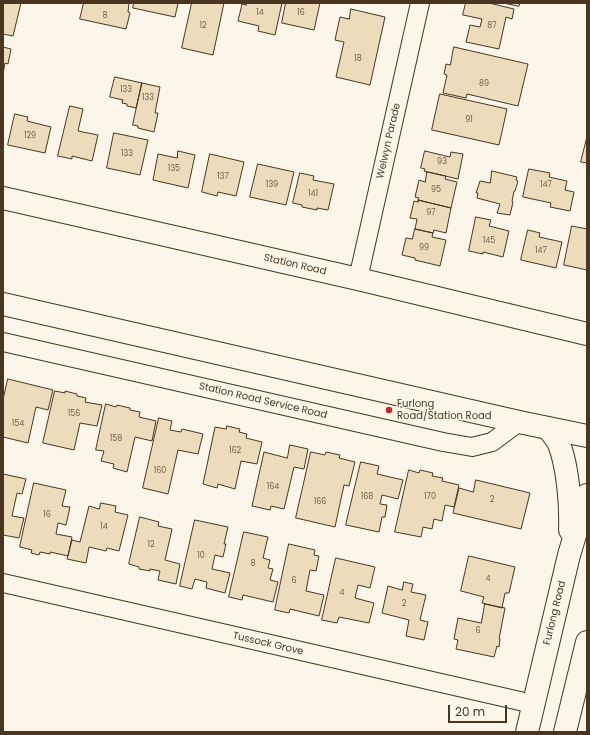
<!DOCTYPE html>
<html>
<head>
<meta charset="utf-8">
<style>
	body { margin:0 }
	#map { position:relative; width:590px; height:735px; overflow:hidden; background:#fbf6e9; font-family:Poppins,sans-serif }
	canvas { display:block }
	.frame { position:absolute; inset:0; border:4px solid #4a3520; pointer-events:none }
	.scale { position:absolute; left:448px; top:705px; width:59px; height:18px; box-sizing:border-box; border:2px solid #4a3520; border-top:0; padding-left:5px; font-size:12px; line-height:14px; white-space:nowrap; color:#4a3520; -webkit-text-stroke:3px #fbf6e9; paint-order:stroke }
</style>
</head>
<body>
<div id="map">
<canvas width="590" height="735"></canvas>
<div class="frame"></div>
<div class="scale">20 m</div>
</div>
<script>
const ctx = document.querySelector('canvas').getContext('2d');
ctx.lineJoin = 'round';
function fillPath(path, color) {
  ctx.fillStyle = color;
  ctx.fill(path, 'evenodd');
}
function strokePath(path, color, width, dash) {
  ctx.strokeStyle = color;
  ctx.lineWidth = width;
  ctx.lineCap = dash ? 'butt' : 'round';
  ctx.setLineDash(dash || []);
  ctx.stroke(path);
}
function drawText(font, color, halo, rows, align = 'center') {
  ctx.font = font + ' Poppins,sans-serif';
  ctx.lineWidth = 3;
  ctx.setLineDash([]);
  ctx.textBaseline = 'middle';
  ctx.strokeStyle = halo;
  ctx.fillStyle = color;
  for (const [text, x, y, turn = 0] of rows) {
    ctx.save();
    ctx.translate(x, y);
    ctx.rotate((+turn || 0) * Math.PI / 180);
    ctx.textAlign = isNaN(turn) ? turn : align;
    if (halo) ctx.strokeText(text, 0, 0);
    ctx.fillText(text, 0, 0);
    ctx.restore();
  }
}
const building = new Path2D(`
	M3 3H21L13 36 3 34Z
	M84 3H129L128 12 130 13 126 29 80 19Z
	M134 3H178L175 17 133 8Z
	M192 3H224L213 55 182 48Z
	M247 3H282L275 35 258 31 259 26 238 21 242 4 246 5Z
	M286 3H320L314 30 282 23Z
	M466 3H489L514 9 512 19 506 17 499 49 466 42 470 25 480 27 482 19 463 15Z
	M504 3H520L519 6Z
	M351 9 385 17 370 85 336 77 344 42 335 40 340 17 349 19Z
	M3 47 11 49 8 64 5 63 3 74Z
	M454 47 528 64 518 106 467 94 466 98 443 93 447 75 444 74 446 64 450 65Z
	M115 77 142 83 136 108 127 106V104L122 103 123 100 110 97Z
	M142 83 160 87 155 113H158L154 132 138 128V126L133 125Z
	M440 94 507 109 499 145 432 130Z
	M70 106 83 109 78 131 98 135 92 161 72 156V159L58 156Z
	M15 114 28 117 27 121 51 127 45 153 8 145Z
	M114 133 148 140 140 175 107 168Z
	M587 137V163L581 162Z
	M178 151 195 155 188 188 153 180 158 154 177 158Z
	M425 151 450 157 451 152 463 154 458 179 424 171 425 169 421 168Z
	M210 154 244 162 236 196 218 192 217 196 202 192Z
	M258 164 294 172 286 205 250 197Z
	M529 169 550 173 549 177 567 181 565 190 574 192 570 211 550 207 551 203 523 197Z
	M492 171 517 177 516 180 518 181 515 191H514L512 201 513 202 510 215 497 213 500 204 477 198 478 193H476L480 181 490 183Z
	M427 172 446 176 445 179 457 182 451 208 418 200 419 198 415 197 419 180 425 182Z
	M300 173 314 176 313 180 334 184 328 210 317 208V210L302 207V205L293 203Z
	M418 200 451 208 446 233 434 230 433 233 415 229 417 219 410 218 414 201 418 202Z
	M476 217 491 220 489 226 509 231 503 257 483 252V254L469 251Z
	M572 226 587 229V270L564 265Z
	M415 229 433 233 432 237 446 240 440 266 415 260V258L402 255 406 238 412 239Z
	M528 230 540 233 539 237 562 242 556 268 521 260Z
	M8 379 53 390 48 410 36 407 28 443 3 437V400Z
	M55 391 65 393V391L77 394V396L86 398 85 402 102 405 97 426 80 423 74 450 43 443Z
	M106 404 116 407 117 405 130 408V410L140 412 139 417 156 421 152 441 135 437 127 472 113 468 114 464 101 461 104 451 96 450Z
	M159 418 172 421 170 430 181 432 182 429 203 434 198 454 178 450 168 494 143 488Z
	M227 426 240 429 239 432 247 434 246 438 262 442 257 464 241 461 235 489 218 484 217 488 203 484 215 427 226 429Z
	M290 445 308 449 304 469 294 467 284 509 271 506 270 510 252 506 264 452 287 458Z
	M311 452 325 455 326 452 340 455 339 458 355 462 349 486 344 485 335 527 296 518Z
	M361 462 379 466 377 474 403 480 398 499 382 495 380 504 387 505 385 517H382L379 532 346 525Z
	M409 470 419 473 420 470 433 473 432 476 443 478 442 481 459 485 454 507 445 505 442 521 434 519 432 529 423 527 421 537 395 532Z
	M3 474 26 479 22 494 17 493 12 516 24 518 19 538 3 535Z
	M476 480 530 493 521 529 453 513 459 488 473 492Z
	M34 483 66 490 62 506 70 507 66 525 58 523 56 534 72 537 68 556 50 552V554L40 552 39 555 31 553 32 550 20 547Z
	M101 503 116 506 115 512 128 515 119 551 107 548 106 551 89 547 86 563 67 559 72 540 80 542 89 506 99 509Z
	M140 517 159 522 158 526 172 529 165 560 180 564 176 584 158 580 160 571 150 569V571L139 569V567L129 564Z
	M195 520 228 527 224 544H226L223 557 215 555 212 569 230 573 225 593 206 588 207 582 195 579 192 589 180 586Z
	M244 532 268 537 263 558 270 560 268 568 273 569 270 580 278 582 273 602 243 595 242 600 229 597Z
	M289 544 315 550 314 555 319 556 316 571 310 570 306 591 324 595 319 616 290 609 289 613 275 610Z
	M469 556 515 567 509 593H505L502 608 482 603 484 597 461 591Z
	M336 558 375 567 370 588 358 585 355 598 374 603 369 623 339 617 337 623 322 620Z
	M404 582 413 584 411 592 426 595 420 620 428 622 424 640 406 636 409 620 382 613 388 586 402 590Z
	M485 604 505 608 499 639H500L499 647 497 646 494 657 456 649 458 640 454 639 458 618 481 623Z`);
const street = new Path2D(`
	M358 279 420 3
	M3 342 443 442 472 447 492 442 519 422
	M3 583 533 704`);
const secondary = new Path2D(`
	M549 429C552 434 557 439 559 444 568 467 571 506 570 530
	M527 732 569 555 587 495
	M565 732 587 642`);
const primary = new Path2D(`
	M3 198 358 279 587 334
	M3 304 519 422 587 436`);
const markers = [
	[389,410,4,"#c62828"]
];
const numberNames = [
	["14",260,13],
	["16",301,13],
	["8",105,16],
	["12",203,26],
	["87",492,26],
	["18",358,59],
	["89",484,84],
	["133",126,90],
	["133",148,98],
	["91",469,120],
	["129",30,136],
	["133",127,154],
	["93",442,162],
	["135",174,169],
	["137",223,177],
	["139",272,185],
	["147",546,185],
	["95",436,190],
	["141",313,194],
	["97",431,213],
	["145",489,241],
	["99",424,248],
	["147",541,251],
	["156",74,414],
	["154",18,424],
	["158",116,439],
	["162",235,451],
	["160",160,471],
	["164",273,487],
	["168",367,497],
	["170",430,497],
	["2",492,500],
	["166",320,502],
	["16",47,515],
	["14",104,527],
	["12",151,545],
	["10",201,556],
	["8",253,564],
	["4",488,579],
	["6",294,581],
	["4",342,593],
	["2",404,604],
	["6",478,631]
];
const streetNames = [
	["Welwyn Parade",389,141,-77],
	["Station Road",295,265,13],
	["Station Road Service Road",263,401,13],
	["Furlong Road",555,613,-76],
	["Tussock Grove",268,644,13]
];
const poiNames = [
	["Furlong",397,404],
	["Road/Station Road",397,416]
];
fillPath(building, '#ecdcbc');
strokePath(building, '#4a3520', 1);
strokePath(street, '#4a3520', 20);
strokePath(secondary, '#4a3520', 24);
strokePath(primary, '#4a3520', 24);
strokePath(street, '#fbf6e9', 18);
strokePath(secondary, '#fbf6e9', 22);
strokePath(primary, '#fbf6e9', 22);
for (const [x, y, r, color] of markers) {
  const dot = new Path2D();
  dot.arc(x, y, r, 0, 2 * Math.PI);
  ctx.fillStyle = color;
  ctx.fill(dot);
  strokePath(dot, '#fbf6e9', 1.5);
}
drawText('8px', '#725f47', null, numberNames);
drawText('10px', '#4a3520', '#fbf6e9', streetNames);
drawText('10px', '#4a3520', '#fbf6e9', poiNames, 'left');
</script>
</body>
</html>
